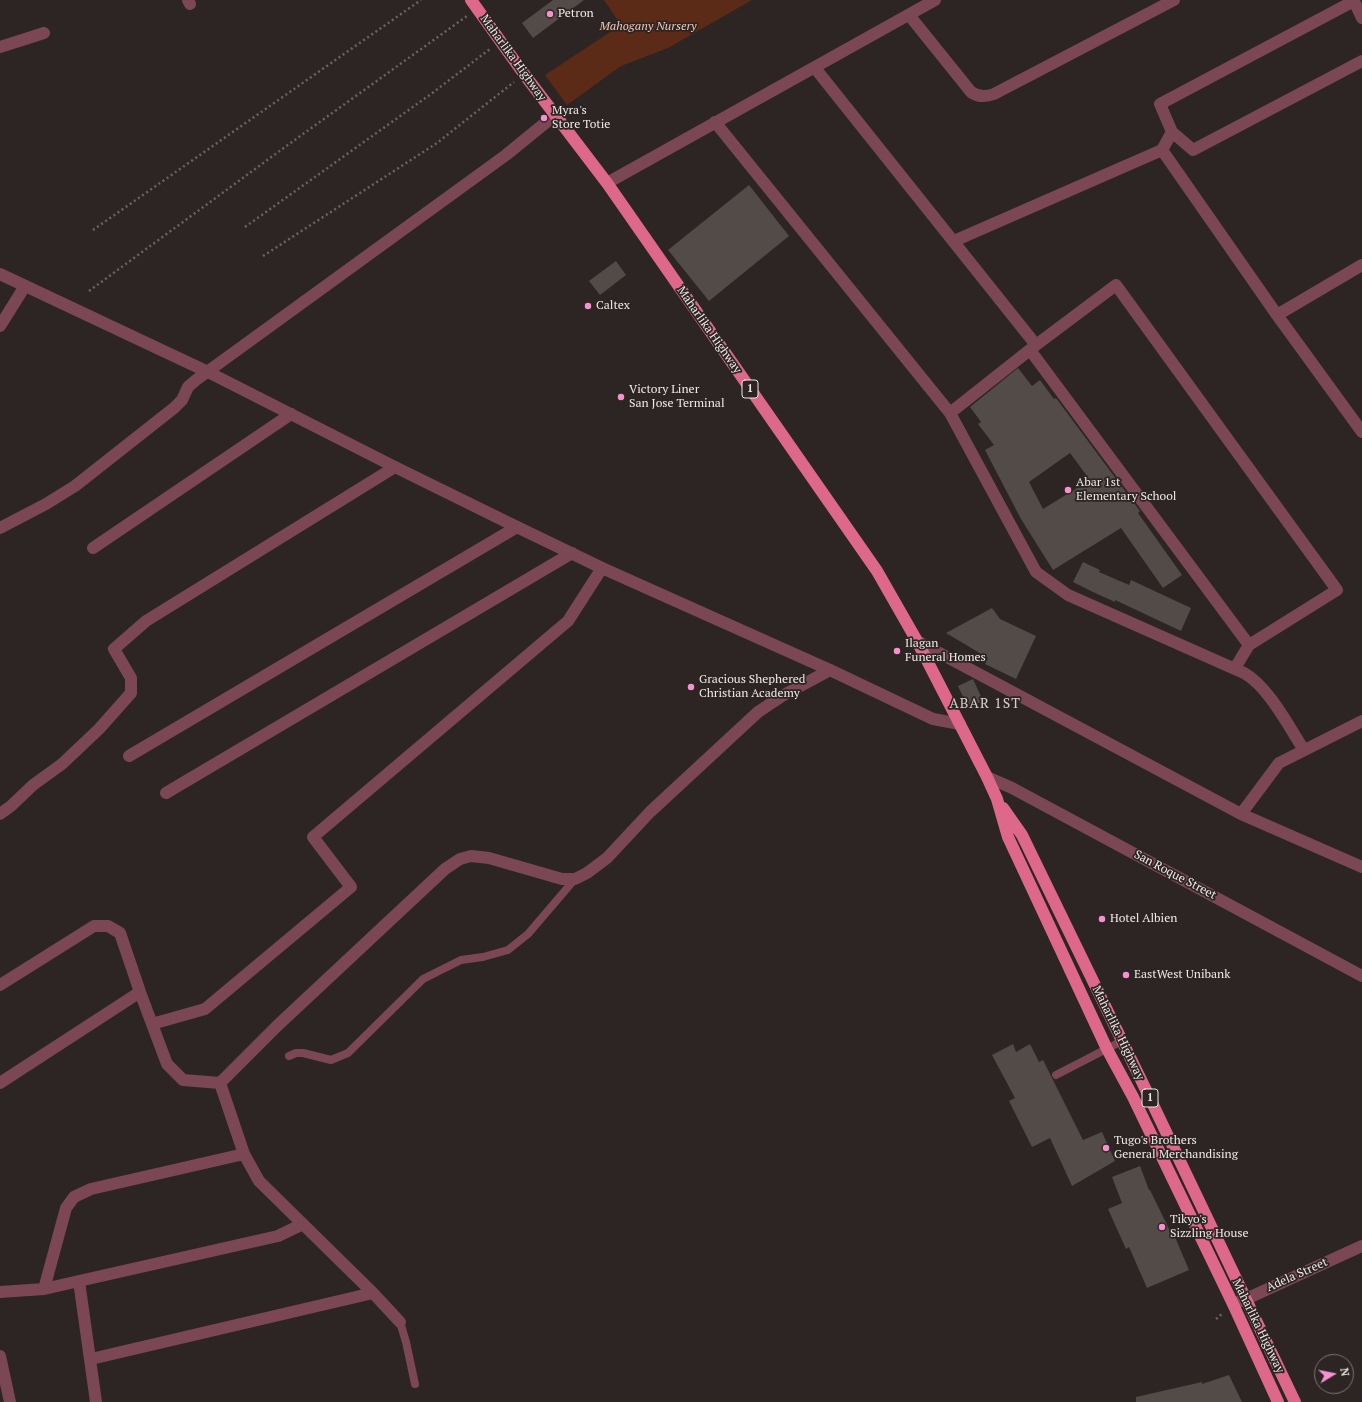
<!DOCTYPE html>
<html>
<head>
<meta charset="utf-8">
<style>
	body { margin:0 }
	#map { position:relative; width:1362px; height:1402px; overflow:hidden; background:#2c2523; font-family:"PT Serif",serif }
	canvas { display:block }
	.north { position:absolute; left:1314px; top:1354px; width:40px; height:40px; box-sizing:border-box; background:#2c2523; border:1px solid #7a7371; border-radius:50%; rotate:80deg; font-size:11px; font-weight:700; line-height:16px; text-align:center; color:#eee9e7 }
	.north::after { content:''; display:block; margin:auto; width:14px; height:18px; background:#f690cf; clip-path:polygon(50% 0,100% 100%,50% 72%,0 100%) }
</style>
</head>
<body>
<div id="map">
<canvas width="1362" height="1402"></canvas>
<div class="north">N</div>
</div>
<script>
const ctx = document.querySelector('canvas').getContext('2d');
ctx.lineJoin = 'round';
function fillPath(path, color) {
  ctx.fillStyle = color;
  ctx.fill(path, 'evenodd');
}
function strokePath(path, color, width, dash) {
  ctx.strokeStyle = color;
  ctx.lineWidth = width;
  ctx.lineCap = dash ? 'butt' : 'round';
  ctx.setLineDash(dash || []);
  ctx.stroke(path);
}
function drawText(font, color, halo, rows, align = 'center') {
  ctx.font = font + ' "PT Serif",serif';
  ctx.lineWidth = 3.5;
  ctx.setLineDash([]);
  ctx.textBaseline = 'middle';
  ctx.strokeStyle = halo;
  ctx.fillStyle = color;
  for (const [text, x, y, turn = 0] of rows) {
    ctx.save();
    ctx.translate(x, y);
    ctx.rotate((+turn || 0) * Math.PI / 180);
    ctx.textAlign = isNaN(turn) ? turn : align;
    if (halo) ctx.strokeText(text, 0, 0);
    ctx.fillText(text, 0, 0);
    ctx.restore();
  }
}
const green = new Path2D(`
	M604 0H752L668 48 621 66 567 105 545 75 621 25Z`);
const building = new Path2D(`
	M553 0H584L533 38 522 23Z
	M749 185 789 236 709 301 668 250Z
	M616 261 626 275 600 295 589 281Z
	M1018 368 1032 386 1040 380 1054 399 1056 398 1140 511 1138 513 1182 575 1163 588 1121 528 1053 570 1021 519 985 450 994 445 978 424 981 422 970 407ZM1070 453 1090 480 1043 509 1029 482Z
	M1083 562 1100 570 1099 572 1129 585 1131 580 1191 608 1181 631 1115 600V602L1093 592 1073 582Z
	M992 608 1000 619 1036 636 1016 679 985 664 988 658 946 633Z
	M973 679 983 701 968 708 958 686Z
	M1013 1044 1016 1052 1030 1044 1039 1062 1043 1060 1083 1140 1102 1132 1115 1161 1072 1186 1050 1138 1032 1147 1009 1101 1015 1098 992 1055Z
	M1140 1166 1149 1190H1150L1170 1231 1172 1230 1189 1270 1147 1288 1129 1247 1126 1249 1108 1209 1122 1203 1112 1177Z
	M1229 1375 1242 1402H1136V1397L1202 1382V1384Z`);
const path = new Path2D(`
	M245 227 431 94 490 49
	M93 230 421 0
	M263 256 437 143 514 82
	M89 291 285 147 467 16
	M1216 1319 1223 1313`);
const service = new Path2D(`
	M289 1056 296 1053H303L331 1060 348 1053 423 979 461 960 483 957 508 950 528 934 575 879
	M1056 1075 1122 1041
	M400 1322 406 1342 415 1384`);
const minor = new Path2D(`
	M188 0 190 4
	M909 15 971 92C978 97 986 97 994 94L1174 0
	M1362 18 1354 1 1160 104 1172 132 1193 150 1362 61
	M0 47 44 33
	M815 68 1036 345
	M715 122 950 413 1036 572 1068 595 1244 673C1268 686 1289 727 1304 750
	M1162 150 1277 315 1362 432
	M607 183 935 0
	M954 241 1162 150 1172 132
	M1277 315 1362 265
	M0 326 25 286
	M1030 350 1249 645
	M950 413 1036 345 1116 285 1337 590 1249 645 1235 668
	M93 548 291 414
	M917 641 1241 814 1362 867
	M129 756 517 527
	M166 793 572 553
	M0 814 11 806 33 785 62 764 99 729 131 693V678L114 649 146 621 395 467
	M1241 814 1279 763 1362 721
	M0 985 94 926H108L120 933 140 992 167 1064 183 1080 220 1083
	M152 1024 205 1009 351 887 313 837 568 621 602 568
	M0 1083 140 992
	M220 1083 277 1026 445 869 460 859 471 856 489 858 562 879H575L587 873 607 858 650 812 758 712 782 696 830 670
	M220 1083 244 1154 259 1181 373 1293 400 1322
	M44 1289 66 1208 74 1197 91 1189 244 1154
	M0 1292 44 1289 79 1281
	M0 1356 10 1402
	M91 1359 373 1293
	M96 1402 79 1281 278 1236 303 1224`);
const tertiary = new Path2D(`
	M0 274 208 372 395 467 517 527 602 568 830 670 933 719 960 724
	M0 528 46 504 75 486 174 408 182 400 188 387 196 380 506 155 555 115
	M987 777 1012 788 1362 976
	M1233 1304 1246 1299 1362 1246`);
const trunk = new Path2D(`
	M471 0 524 74 607 183 877 571 917 641 987 777 997 799 1008 837 1107 1049 1133 1097 1233 1304 1278 1402
	M1003 808 1022 835 1146 1090 1295 1402`);
const markers = [
	[550,14,4,"#f690cf"],
	[544,118,4,"#f690cf"],
	[588,306,4,"#f690cf"],
	[621,397,4,"#f690cf"],
	[1068,490,4,"#f690cf"],
	[897,651,4,"#f690cf"],
	[691,687,4,"#f690cf"],
	[1102,919,4,"#f690cf"],
	[1126,975,4,"#f690cf"],
	[1106,1148,4,"#f690cf"],
	[1162,1227,4,"#f690cf"]
];
const shields = [
	[750,389,16],
	[1150,1098,16]
];
const shieldNames = [
	["1",750,389],
	["1",1150,1098]
];
const poiNames = [
	["Petron",558,14],
	["Myra's",552,111],
	["Store Totie",552,125],
	["Caltex",596,306],
	["Victory Liner",629,390],
	["San Jose Terminal",629,404],
	["Abar 1st",1076,483],
	["Elementary School",1076,497],
	["Ilagan",905,644],
	["Funeral Homes",905,658],
	["Gracious Shephered",699,680],
	["Christian Academy",699,694],
	["Hotel Albien",1110,919],
	["EastWest Unibank",1134,975],
	["Tugo's Brothers",1114,1141],
	["General Merchandising",1114,1155],
	["Tikyo's",1170,1220],
	["Sizzling House",1170,1234]
];
const parkNames = [
	["Mahogany Nursery",648,27]
];
const streetNames = [
	["Maharlika Highway",513,58,54],
	["Maharlika Highway",709,330,55],
	["San Roque Street",1175,875,28],
	["Maharlika Highway",1118,1033,64],
	["Adela Street",1297,1275,-24],
	["Maharlika Highway",1258,1326,64]
];
const quarterNames = [
	["ABAR 1ST",985,704]
];
fillPath(green, '#5c2b17');
fillPath(building, '#524b47');
strokePath(path, '#6a6462', 2.5, [2, 3]);
strokePath(service, '#7b4754', 8);
strokePath(minor, '#7b4754', 12);
strokePath(tertiary, '#7b4754', 12);
strokePath(trunk, '#de688a', 12);
for (const [x, y, r, color] of markers) {
  const dot = new Path2D();
  dot.arc(x, y, r, 0, 2 * Math.PI);
  ctx.fillStyle = color;
  ctx.fill(dot);
  strokePath(dot, '#2c2523', 1.5);
}
for (const [x, y, w] of shields) {
  const box = new Path2D();
  box.roundRect(x - w / 2, y - 9, w, 18, 3);
  ctx.fillStyle = '#2c2523';
  ctx.fill(box);
  strokePath(box, '#eee9e7', 1);
}
drawText('bold 11px', '#eee9e7', null, shieldNames);
drawText('12px', '#eee9e7', '#2c2523', poiNames, 'left');
drawText('italic 12px', '#f2c8b8', '#2c2523', parkNames);
drawText('12px', '#eee9e7', '#2c2523', streetNames);
ctx.letterSpacing = '1px';
drawText('14px', '#d9d0cd', '#2c2523', quarterNames);
ctx.letterSpacing = '0px';
</script>
</body>
</html>
